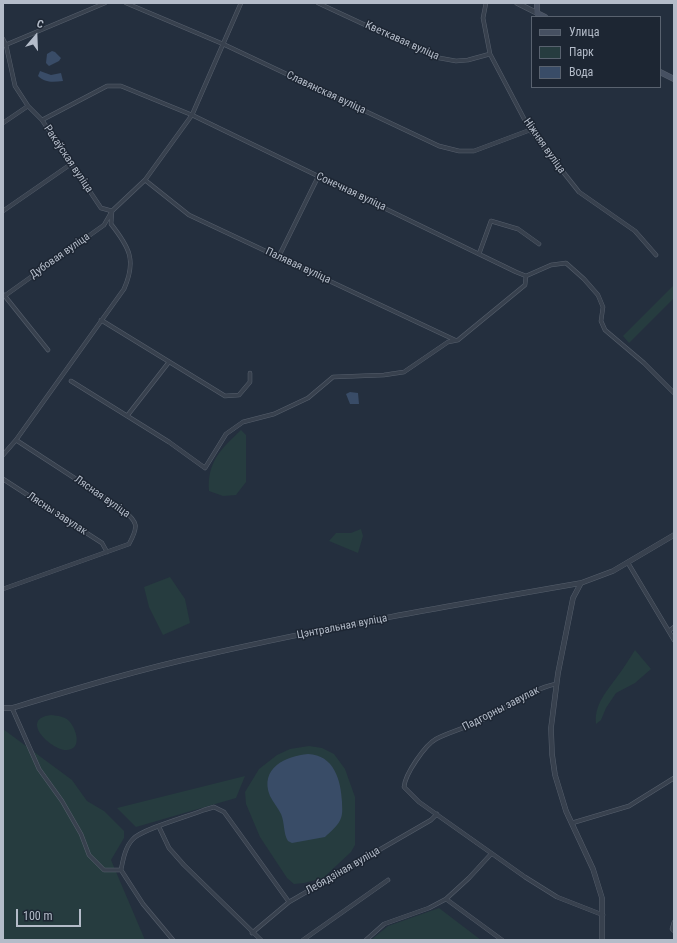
<!DOCTYPE html>
<html>
<head>
<meta charset="utf-8">
<style>
	body { margin:0 }
	#map { position:relative; width:677px; height:943px; overflow:hidden; background:#242f3e; font-family:"Roboto Condensed",sans-serif }
	canvas { display:block }
	.frame { position:absolute; inset:0; border:4px solid #b4bcc9; pointer-events:none }
	.legend { position:absolute; left:531px; top:16px; width:130px; height:72px; box-sizing:border-box; background:#1d2633; border:1px solid #59626f; margin:0; padding:5px 7px; list-style:none; font-size:12px; color:#b4bcc9 }
	.legend li { display:flex; align-items:center; gap:8px; height:20px }
	.legend b { width:20px; border:1px solid #59626f }
	.north { position:absolute; left:16px; top:16px; width:40px; height:40px; -webkit-text-stroke:3px #1d2633; paint-order:stroke; rotate:19deg; font-size:11px; font-weight:700; line-height:16px; text-align:center; color:#b4bcc9 }
	.north::after { content:''; display:block; margin:auto; width:14px; height:18px; background:#b4bcc9; clip-path:polygon(50% 0,100% 100%,50% 72%,0 100%) }
	.scale { position:absolute; left:16px; top:909px; width:65px; height:18px; box-sizing:border-box; border:2px solid #b4bcc9; border-top:0; padding-left:5px; font-size:12px; line-height:14px; white-space:nowrap; color:#b4bcc9; -webkit-text-stroke:3px #1d2633; paint-order:stroke }
</style>
</head>
<body>
<div id="map">
<canvas width="677" height="943"></canvas>
<div class="frame"></div>
<ul class="legend">
<li><b style="height:5px;background:#465061"></b>Улица</li>
<li><b style="height:11px;background:#263c3f"></b>Парк</li>
<li><b style="height:11px;background:#394c67"></b>Вода</li>
</ul>
<div class="north">С</div>
<div class="scale">100 m</div>
</div>
<script>
const ctx = document.querySelector('canvas').getContext('2d');
ctx.lineJoin = 'round';
function fillPath(path, color) {
  ctx.fillStyle = color;
  ctx.fill(path, 'evenodd');
}
function strokePath(path, color, width, dash) {
  ctx.strokeStyle = color;
  ctx.lineWidth = width;
  ctx.lineCap = dash ? 'butt' : 'round';
  ctx.setLineDash(dash || []);
  ctx.stroke(path);
}
function drawText(font, color, halo, rows, align = 'center') {
  ctx.font = font + ' "Roboto Condensed",sans-serif';
  ctx.lineWidth = 3;
  ctx.setLineDash([]);
  ctx.textBaseline = 'middle';
  ctx.strokeStyle = halo;
  ctx.fillStyle = color;
  for (const [text, x, y, turn = 0] of rows) {
    ctx.save();
    ctx.translate(x, y);
    ctx.rotate((+turn || 0) * Math.PI / 180);
    ctx.textAlign = isNaN(turn) ? turn : align;
    if (halo) ctx.strokeText(text, 0, 0);
    ctx.fillText(text, 0, 0);
    ctx.restore();
  }
}
const green = new Path2D(`
	M673 286 674 298 629 343 623 336Z
	M241 430 246 435V482L236 495 223 496 209 491C207 462 221 449 241 430Z
	M361 529 363 536 358 553 329 541 336 533H351Z
	M170 577 185 599 190 623 163 635 149 607 144 587Z
	M635 650 651 669 635 683 616 693 606 708 601 720 596 724C594 705 606 692 617 677 623 669 629 659 635 650Z
	M51 715C58 716 64 716 69 721 76 728 83 749 67 750 52 751 18 719 51 715Z
	M3 729 72 780 87 801 104 811 124 831V838L111 860 145 940H3Z
	M309 746 322 748 334 754 345 769 355 797V845L351 852 323 878 304 883 294 884 287 878 260 837 246 804 245 792 259 769 277 755 290 749Z
	M245 776 236 798 136 827 117 808Z
	M439 908 481 940H371L388 926Z`);
const water = new Path2D(`
	M52 51 55 52 61 58 59 61 49 66 46 63 47 54Z
	M40 71 51 75 61 73 63 81C53 82 45 83 38 76Z
	M350 392 358 393 359 404H350L346 394Z
	M308 754C334 755 341 780 342 802 342 807 343 813 341 818 339 825 330 832 325 837L292 843 288 841C283 833 285 823 281 814 278 808 273 802 270 796 259 768 286 756 308 754Z`);
const minor = new Path2D(`
	M126 3 223 44 439 146 459 151H474L530 130
	M318 3 434 57 456 61 468 60 490 54
	M486 3 483 18 490 54 530 130 579 192 635 231 656 255
	M3 39 6 45 15 86 28 106 42 120 101 208 112 211 111 224C129 247 137 260 124 289L16 440 3 455
	M3 46 105 3
	M42 120 107 86H121L192 115 516 272 526 276 551 265 566 263 584 279 598 295 603 307 601 321 605 330 644 363 674 393
	M3 123 28 106
	M145 180 189 215 455 340
	M3 211 71 164
	M479 254 491 221 518 229 539 244
	M279 256 318 177
	M4 295 48 350
	M3 297 104 225 112 211 145 180 192 115 241 3
	M101 320 225 396 239 395 250 382V373
	M71 381 169 442 205 468 226 434 243 422 274 414 308 398 333 377 384 375 404 372 448 342 458 340 525 285 526 276
	M127 416 169 362
	M3 479 102 543 107 552
	M628 563 674 640
	M3 589 129 544C139 526 138 522 122 509L16 440
	M669 631 674 627
	M556 684C531 689 507 708 484 719 469 727 449 732 436 739 425 745 405 774 404 787L419 802 525 877 557 897 603 915
	M12 708 39 769 62 801 81 834 89 855 104 870H121
	M572 823 629 806 674 778
	M159 827 169 848 184 865 261 940
	M446 899 502 940
	M674 922 672 929 674 931
	M252 933 289 902 431 820 437 814
	M173 940 143 904 121 870C123 860 125 847 133 839 142 829 189 816 204 810L214 807 224 812 289 902
	M303 940 388 880
	M366 940 384 924 429 908 446 899 469 878 491 854`);
const tertiary = new Path2D(`
	M517 3 537 13
	M581 583 573 598 558 673 551 728 552 754 555 775 566 811 593 869 602 898V940
	M3 708H12C75 689 137 670 201 656 327 627 454 605 581 583L613 571 674 535`);
const secondary = new Path2D(`
	M537 3V13L545 17
	M660 72 674 79`);
const streetNames = [
	["Кветкавая вуліца",402,41,24],
	["Славянская вуліца",326,93,25],
	["Ніжняя вуліца",544,146,55],
	["Ракаўская вуліца",68,159,56],
	["Сонечная вуліца",351,192,25],
	["Дубовая вуліца",60,256,-35],
	["Палявая вуліца",298,266,25],
	["Лясная вуліца",102,497,35],
	["Лясны завулак",57,514,33],
	["Цэнтральная вуліца",342,627,-11],
	["Падгорны завулак",501,709,-27],
	["Лебядзіная вуліца",343,871,-30]
];
fillPath(green, '#263c3f');
fillPath(water, '#394c67');
strokePath(minor, '#565f6c', 4.5);
strokePath(tertiary, '#565f6c', 5.5);
strokePath(secondary, '#565f6c', 6);
strokePath(minor, '#38414e', 3.5);
strokePath(tertiary, '#38414e', 4.5);
strokePath(secondary, '#465061', 5);
drawText('11px', '#b4bcc9', '#1d2633', streetNames);
</script>
</body>
</html>
